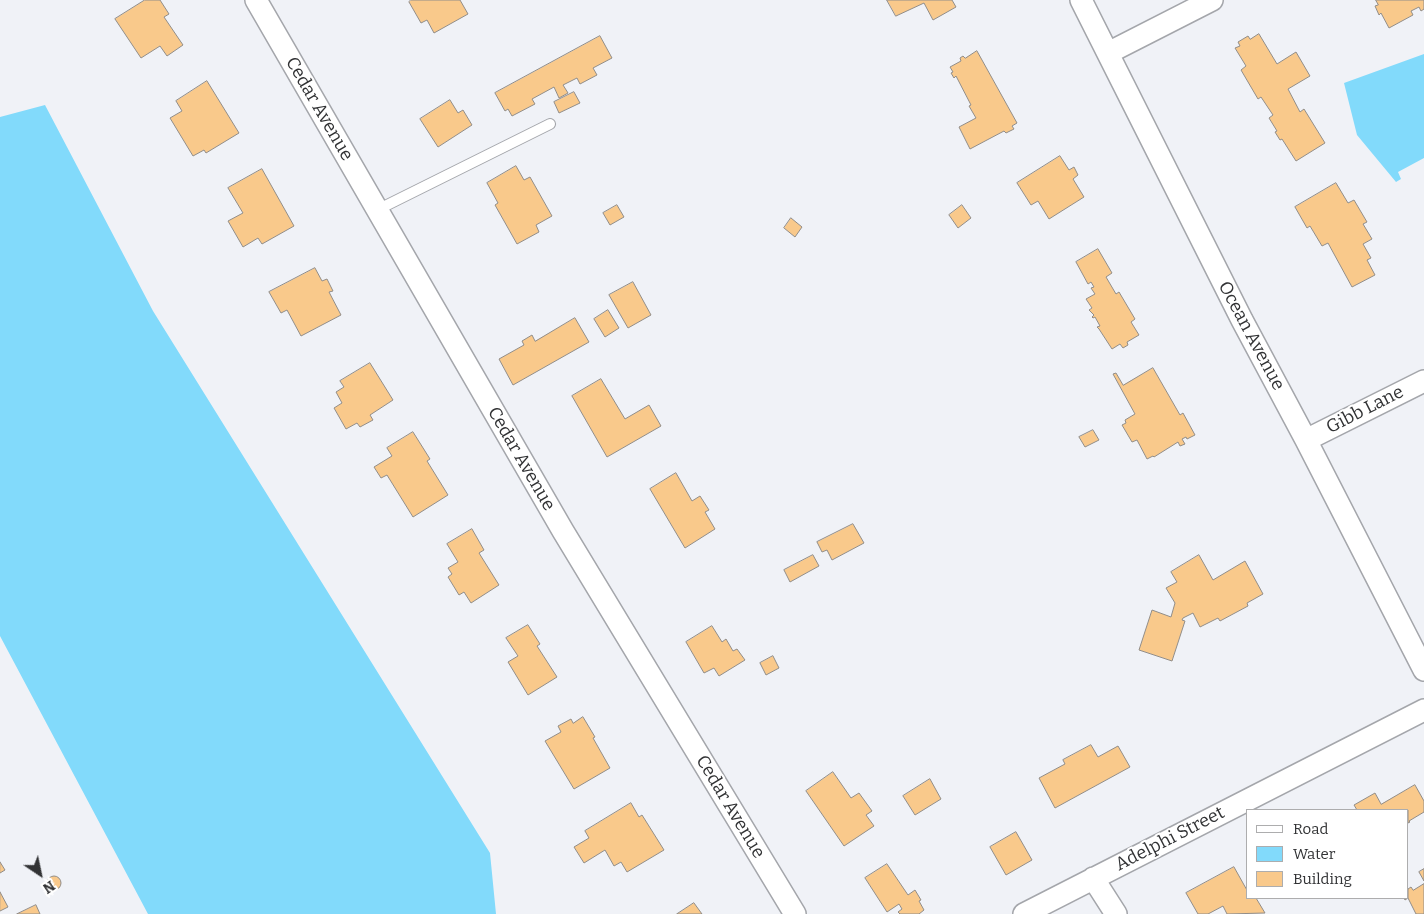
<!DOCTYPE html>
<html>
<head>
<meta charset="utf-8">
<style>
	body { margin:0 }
	#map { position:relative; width:1424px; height:914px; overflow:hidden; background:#f0f2f7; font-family:Bitter,serif }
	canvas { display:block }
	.legend { position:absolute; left:1246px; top:809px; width:162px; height:90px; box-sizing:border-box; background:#fff; border:1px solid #adadae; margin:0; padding:6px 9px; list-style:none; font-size:15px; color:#313234 }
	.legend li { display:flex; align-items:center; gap:10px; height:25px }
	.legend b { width:25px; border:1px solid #adadae }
	.north { position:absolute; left:15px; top:849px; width:50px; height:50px; -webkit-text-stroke:4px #fff; paint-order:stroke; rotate:146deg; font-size:14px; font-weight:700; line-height:20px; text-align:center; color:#313234 }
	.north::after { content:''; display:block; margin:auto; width:18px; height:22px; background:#313234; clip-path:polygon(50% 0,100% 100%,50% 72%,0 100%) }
</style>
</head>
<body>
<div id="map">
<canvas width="1424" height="914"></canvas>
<ul class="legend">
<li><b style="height:6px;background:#fff"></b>Road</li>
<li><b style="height:14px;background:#82dafb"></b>Water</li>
<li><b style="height:14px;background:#f9c98b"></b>Building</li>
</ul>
<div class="north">N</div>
</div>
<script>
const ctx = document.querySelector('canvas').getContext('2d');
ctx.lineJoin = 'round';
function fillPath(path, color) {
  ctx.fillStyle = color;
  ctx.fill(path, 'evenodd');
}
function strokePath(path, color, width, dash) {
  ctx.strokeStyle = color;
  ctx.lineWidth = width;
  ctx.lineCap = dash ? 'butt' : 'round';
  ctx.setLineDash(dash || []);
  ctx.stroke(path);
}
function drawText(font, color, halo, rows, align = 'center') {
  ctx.font = font + ' Bitter,serif';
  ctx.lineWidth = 4;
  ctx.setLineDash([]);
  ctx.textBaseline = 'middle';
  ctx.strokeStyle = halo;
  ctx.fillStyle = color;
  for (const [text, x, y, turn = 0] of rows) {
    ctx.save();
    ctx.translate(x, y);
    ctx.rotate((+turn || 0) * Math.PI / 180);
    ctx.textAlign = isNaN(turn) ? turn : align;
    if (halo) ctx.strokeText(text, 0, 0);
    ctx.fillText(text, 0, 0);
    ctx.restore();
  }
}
const water = new Path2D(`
	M1424 54V158L1398 172 1401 179 1396 182 1357 135 1344 83Z
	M45 105 153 311 490 853 496 914H148L0 636V117Z`);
const building = new Path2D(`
	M145 0H160L169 14 164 17 183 45 167 56 160 46 141 58 115 19Z
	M411 0H460L468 14 434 33 427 20 421 23 409 2Z
	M887 0H952L956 7 933 20 924 3 896 16Z
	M1376 0H1424V9L1421 11 1419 7 1411 11 1413 15 1389 28 1381 13 1379 15 1375 6 1378 5Z
	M1259 34 1277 64 1296 52 1310 76 1288 89 1300 112 1304 109 1325 143 1296 161 1282 139 1280 140 1275 132 1277 131 1269 118 1273 115 1261 97 1258 99 1241 70 1246 66 1235 48 1240 46 1238 42 1248 36 1250 39Z
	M600 36 612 58 593 68 597 75 580 84 577 78 563 85 568 93 559 98 554 87 532 99 535 104 512 116 508 109 505 111 495 93Z
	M977 51 1017 123 1012 126 1014 129 1006 133 1004 131 970 149 959 127 976 118 969 106 971 105 956 76 954 78 951 73 953 72 950 67 961 61 960 58 963 56 965 58Z
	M207 81 239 133 206 153 204 150 193 156 170 118 182 111 176 101Z
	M574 92 580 103 559 113 554 102Z
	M450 100 458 113 463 110 472 125 438 147 420 119Z
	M1060 156 1069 170 1074 167 1078 175 1073 179 1084 197 1049 219 1038 201 1031 205 1017 183Z
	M516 166 524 180 530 177 552 216 536 225 539 232 517 244 495 205 498 203 487 183Z
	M262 169 294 226 262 244 258 238 243 247 228 221 243 213 228 188Z
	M1336 183 1348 203 1354 200 1367 222 1363 224 1372 239 1363 244 1371 258 1367 260 1375 275 1352 287 1328 243 1322 246 1310 226 1307 228 1295 207Z
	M617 205 624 217 610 225 603 213Z
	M962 205 971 218 958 228 949 215Z
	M791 218 802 227 795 237 784 228Z
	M1098 249 1112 273 1106 277 1116 294 1119 292 1135 319 1131 322 1139 335 1127 342 1128 345 1123 348 1120 344 1112 349 1099 329 1097 327 1100 326 1095 317 1093 318 1092 317 1094 315 1089 310 1092 308 1086 299 1095 294 1091 288 1094 287 1091 282 1088 284 1076 262Z
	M315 268 322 281 327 279 333 291 329 292 341 315 301 336 287 310 281 313 269 292Z
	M633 282 651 315 628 328 609 295Z
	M608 310 619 328 605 337 594 319Z
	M575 318 589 342 513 385 499 359 524 345 522 341 532 335 535 341Z
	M370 363 393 400 370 415 373 420 360 427 357 423 346 429 334 408 342 403 336 392 344 387 340 381Z
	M1153 368 1180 415 1183 413 1195 435 1187 439 1186 437 1182 439 1185 444 1180 446 1178 442 1154 457 1153 456 1147 459 1137 440 1132 442 1122 425 1126 423 1125 420 1135 414 1113 374 1116 373 1123 385Z
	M601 379 625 419 649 405 661 426 607 457 572 396Z
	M1093 430 1099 440 1085 447 1079 437Z
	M413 432 430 459 427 461 448 495 413 517 387 475 381 478 374 467 392 456 387 448Z
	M676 473 692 501 700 496 709 510 705 512 715 529 685 548 650 489Z
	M853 524 864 543 832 560 827 550 822 552 817 542Z
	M472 529 484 550 479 553 499 585 471 603 464 592 459 595 448 577 452 574 448 568 458 562 447 544Z
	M813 555 819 566 790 582 784 570Z
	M1199 555 1213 580 1245 561 1263 594 1247 603 1248 606 1220 621 1218 618 1200 627 1193 613 1183 618 1182 620 1185 621 1172 661 1139 650 1152 610 1171 617 1175 603 1166 588 1177 582 1171 572Z
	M528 625 540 644 537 646 557 677 528 695 508 662 518 656 506 638Z
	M712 626 722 642 726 639 733 651 737 649 745 660 719 676 714 668 704 673 686 642Z
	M773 656 779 668 766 675 760 663Z
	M583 717 595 737 593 738 610 768 574 789 545 741 561 732 558 726 571 719 573 723Z
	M1091 745 1098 757 1118 746 1130 767 1055 808 1039 778 1065 764 1063 760Z
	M833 772 851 798 859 793 872 811 866 815 874 826 844 846 806 791Z
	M930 779 941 799 915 815 903 796Z
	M1415 785 1424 801V812L1409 821 1410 822 1408 823V810H1357L1354 805 1375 793 1381 804Z
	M631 803 639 817 642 815 664 850 627 872 621 862 614 866 605 850 584 863 574 847 589 838 585 831Z
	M1016 832 1032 860 1006 875 990 847Z
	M0 862 5 870 0 873Z
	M887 864 908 895 915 890 921 900 919 901 924 910 919 914H900L898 912 902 909 899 904 887 912 865 878Z
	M1234 867 1248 892V898H1256L1265 913 1227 914 1223 906 1208 914H1198L1186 893Z
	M1424 869V881L1419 872Z
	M47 883a7 7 0 1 1 14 0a7 7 0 1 1-14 0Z
	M1424 884V914H1416L1408 898 1405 900 1404 898H1408V889L1411 887 1413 890Z
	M0 892 8 907 0 911Z
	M694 903 702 914H677Z
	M36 905 40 914H17Z`);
const service = new Path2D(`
	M377 210 550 124`);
const minor = new Path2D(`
	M256 0 563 531 795 914
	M1081 0 1242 320 1306 440 1424 670
	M1108 53 1212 0
	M1306 440 1424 381
	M1093 878 1116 914
	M1024 914 1424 710`);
const streetNames = [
	["Cedar Avenue",319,109,60],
	["Ocean Avenue",1251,336,62],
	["Gibb Lane",1365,410,-27],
	["Cedar Avenue",521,459,60],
	["Cedar Avenue",730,807,59],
	["Adelphi Street",1170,839,-27]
];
fillPath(water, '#82dafb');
fillPath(building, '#f9c98b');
strokePath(building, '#918d89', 1);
strokePath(service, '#a4a6ab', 12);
strokePath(minor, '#a4a6ab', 24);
strokePath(service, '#fff', 10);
strokePath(minor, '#fff', 21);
drawText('18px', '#313234', '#fff', streetNames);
</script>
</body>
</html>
